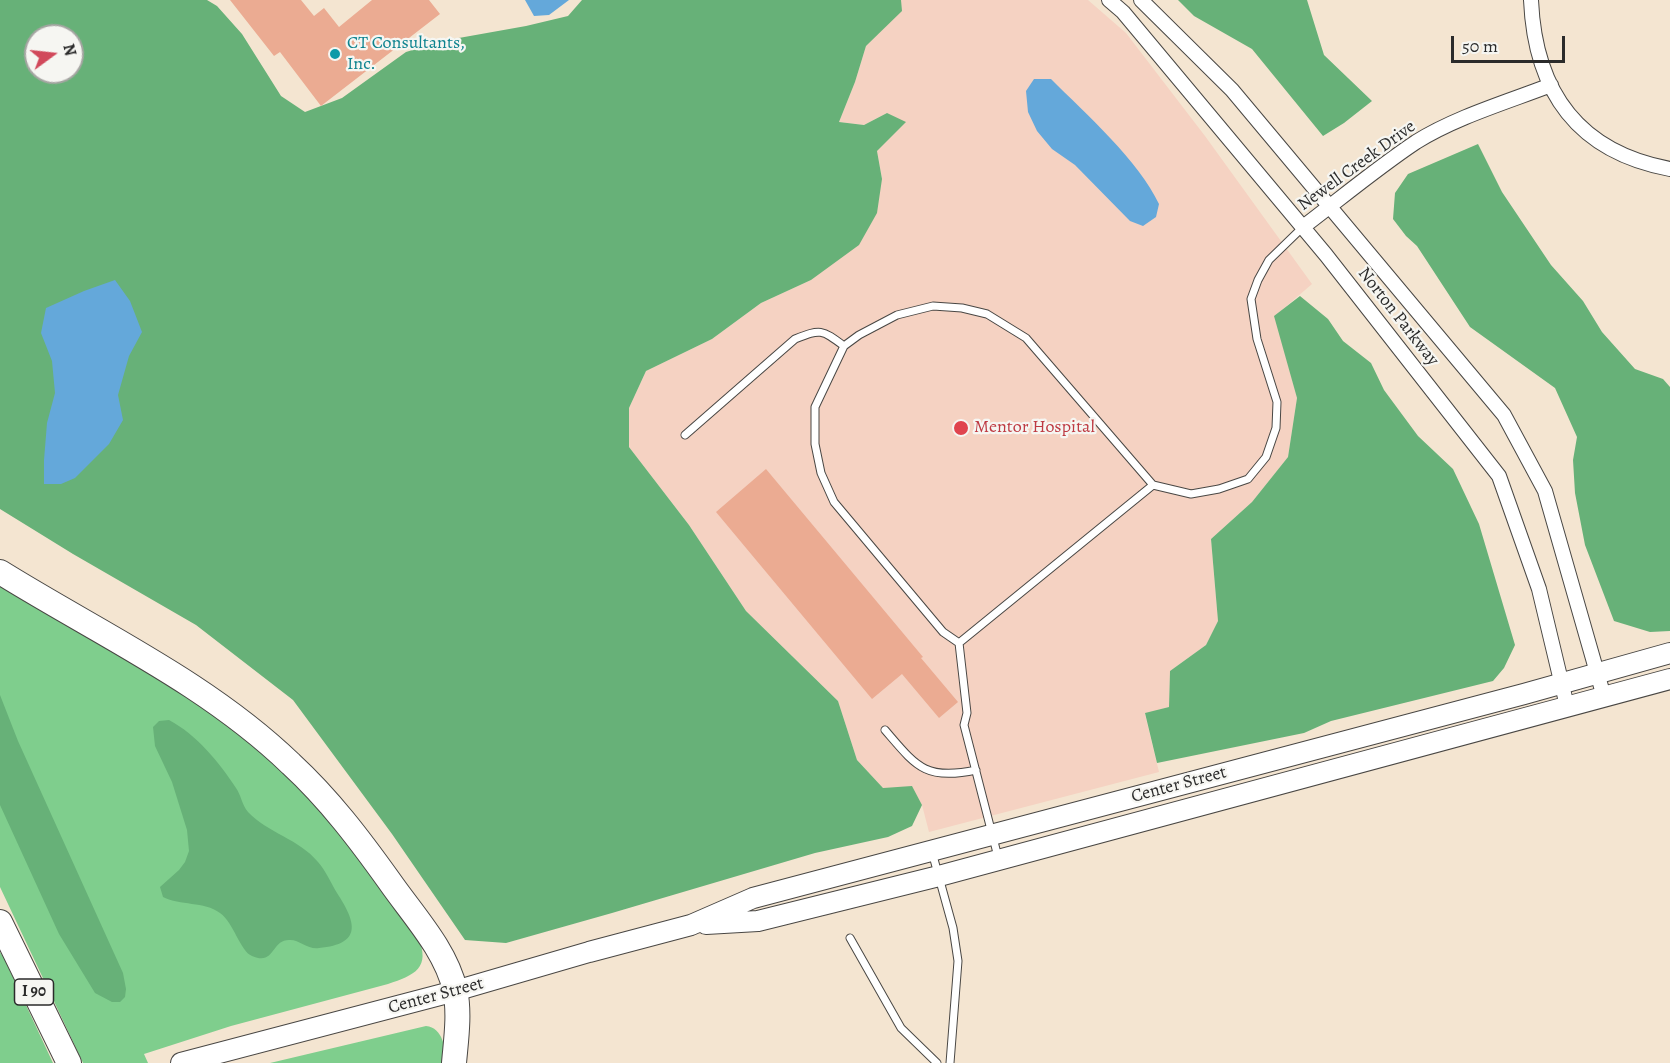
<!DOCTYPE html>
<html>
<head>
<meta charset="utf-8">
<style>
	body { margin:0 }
	#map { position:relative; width:1670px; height:1063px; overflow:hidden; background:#f4e5d1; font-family:Alegreya,serif }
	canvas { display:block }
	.north { position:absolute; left:24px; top:24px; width:60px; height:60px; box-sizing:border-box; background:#f6f6f2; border:2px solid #a5a5a2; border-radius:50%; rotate:75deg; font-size:16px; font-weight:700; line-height:24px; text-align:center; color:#2b2b2b }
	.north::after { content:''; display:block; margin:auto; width:21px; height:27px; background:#d1495b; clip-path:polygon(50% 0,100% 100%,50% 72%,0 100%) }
	.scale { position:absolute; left:1451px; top:36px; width:114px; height:27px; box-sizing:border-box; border:3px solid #2b2b2b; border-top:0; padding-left:8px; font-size:18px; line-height:21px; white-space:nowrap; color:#2b2b2b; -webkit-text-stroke:4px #f6f6f2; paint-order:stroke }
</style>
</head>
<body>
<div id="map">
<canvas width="1670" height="1063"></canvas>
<div class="north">N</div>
<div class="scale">50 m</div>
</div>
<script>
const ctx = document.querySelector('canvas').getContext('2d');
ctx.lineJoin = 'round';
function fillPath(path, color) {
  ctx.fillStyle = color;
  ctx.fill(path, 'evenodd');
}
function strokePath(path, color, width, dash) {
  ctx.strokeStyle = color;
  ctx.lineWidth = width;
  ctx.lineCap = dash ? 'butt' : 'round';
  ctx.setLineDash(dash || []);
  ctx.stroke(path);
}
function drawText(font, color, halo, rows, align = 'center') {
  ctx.font = font + ' Alegreya,serif';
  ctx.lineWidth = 4.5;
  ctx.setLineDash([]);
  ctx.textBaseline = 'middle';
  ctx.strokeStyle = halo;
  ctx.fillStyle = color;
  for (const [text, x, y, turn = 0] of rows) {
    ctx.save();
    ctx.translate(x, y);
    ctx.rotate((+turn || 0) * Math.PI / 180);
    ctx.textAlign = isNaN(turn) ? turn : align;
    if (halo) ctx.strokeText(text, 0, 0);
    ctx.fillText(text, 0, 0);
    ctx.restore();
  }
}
const built = new Path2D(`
	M901 0H1088L1126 33 1205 136 1312 284 1275 316 1297 398 1288 457 1252 502 1211 539 1218 621 1206 645 1170 671 1169 707 1145 714 1159 772 929 832 922 805 912 787 883 788 857 760 838 701 746 611 689 525 629 447V408L646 371 712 339 761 303 811 280 882 179 877 151 887 113 864 125 839 122 855 82 866 46 901 11Z`);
const green = new Path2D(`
	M0 582 146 669 232 725 306 790 418 937C431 968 415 975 388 984L231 1026 144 1054 148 1063H83L0 887Z
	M0 952 4 958 53 1063H0Z
	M426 1026C443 1028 446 1048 445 1063H270Z`);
const forest = new Path2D(`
	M0 0H207L217 6 242 34 281 96 305 112 342 98 406 52 442 41 526 26 568 16 582 0H901L902 11 866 46 855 82 839 122 864 125 887 113 906 122 877 151 882 179 877 213 859 245 811 280 761 303 712 339 646 371 629 408V447L689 525 746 611 838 701 857 760 883 788 912 786 922 805 912 826 888 837 815 853 612 913 506 943 465 940 392 834 293 700 196 625 73 554 0 509ZM36 36H72V72H36Z
	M1178 0H1307L1324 55 1372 101 1344 123 1323 136 1252 49 1194 16Z
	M1478 144 1502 192 1551 265 1583 301 1602 332 1635 369 1663 379 1670 387V631L1650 632 1614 621 1585 545 1575 493 1573 460 1577 437 1555 388 1470 327 1417 246 1406 236 1393 219 1395 193 1408 174Z
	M1300 296 1328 319 1343 341 1371 363 1384 390 1418 436 1453 469 1479 524 1515 645 1504 668 1493 681 1331 721 1304 733 1157 763 1145 713 1169 707 1170 671 1206 645 1218 621 1211 539 1252 502 1288 457 1297 398 1274 316Z
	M0 695 18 741 123 973 126 989 125 997 120 1002H112L95 993 59 934 0 805Z
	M169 720C197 735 219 762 236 788 241 795 242 805 248 812 268 833 299 839 318 862 326 871 331 883 337 893 356 922 363 944 319 948 308 950 299 939 289 940 271 940 275 966 252 956 240 951 234 923 220 913 204 901 180 906 163 897L160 887 179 870 185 862 189 851 187 830 172 782 155 746 153 727 159 721Z`);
const water = new Path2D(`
	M525 0H569L549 15 534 16Z
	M1034 79H1051C1086 114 1139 161 1159 204L1156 217 1143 226 1130 221 1075 165 1052 149 1037 131 1028 112 1026 91Z
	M115 280 130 301 142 332 129 356 118 395 123 420 109 444 75 478 61 484H44V460L47 423 55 393 52 361 41 333 46 308 84 291Z`);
const building = new Path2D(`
	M230 0H301L314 16 324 8 339 27 372 0H429L440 14 321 106 280 52 274 56Z
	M766 469 923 657 921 658 958 702 939 718 902 674 872 699 716 512Z`);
const service = new Path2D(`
	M685 435 795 339C821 329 821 329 844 346
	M1153 485 1026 338 987 314 962 308 933 306 897 315 859 335 844 346 815 407V444L821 473 834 502 943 632 959 643 1153 485 1191 494 1219 489 1248 479 1266 457 1276 428 1277 402 1257 339 1251 299 1258 280 1269 260 1303 227
	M959 643 967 713 964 725 998 857
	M885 730C916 766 925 781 976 770
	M932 852 953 928 958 961 950 1063
	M850 938 901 1028 937 1063`);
const minor = new Path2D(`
	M1109 0 1123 12 1326 255 1499 476 1539 589 1567 706
	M1141 0 1232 90 1504 415 1545 491 1604 697
	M1531 0C1535 92 1578 152 1670 169
	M1303 227C1340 199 1377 168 1416 142 1456 117 1507 102 1551 85`);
const secondary = new Path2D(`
	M706 924 758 921 939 876 1670 679
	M181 1063 455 991 589 952 691 925 753 898 1524 694 1670 653`);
const motorway = new Path2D(`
	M0 572C98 633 207 683 291 764 329 799 360 840 390 882 413 915 446 950 455 990 460 1013 456 1040 454 1063
	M0 922 69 1063`);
const markers = [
	[335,54,6,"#0f9aa8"],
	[961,428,8,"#e0444e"]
];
const shields = [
	[34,992,39]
];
const shieldNames = [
	["I 90",34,992]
];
const cultureNames = [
	["CT Consultants,",347,44],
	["Inc.",347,65]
];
const streetNames = [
	["Newell Creek Drive",1357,166,-36],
	["Norton Parkway",1398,317,52],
	["Center Street",1179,785,-15],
	["Center Street",436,996,-15]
];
const healthNames = [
	["Mentor Hospital",974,428]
];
fillPath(built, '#f5d2c2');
fillPath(green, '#7fce8d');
fillPath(forest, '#67b178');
fillPath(water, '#64a8da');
fillPath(building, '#ebab92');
strokePath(service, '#494744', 9);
strokePath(minor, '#494744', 16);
strokePath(secondary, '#494744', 22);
strokePath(motorway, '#494744', 26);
strokePath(service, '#fff', 7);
strokePath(minor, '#fff', 14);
strokePath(secondary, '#fff', 20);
strokePath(motorway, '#fff', 24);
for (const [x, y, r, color] of markers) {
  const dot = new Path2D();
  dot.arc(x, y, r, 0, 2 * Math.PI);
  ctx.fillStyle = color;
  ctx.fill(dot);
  strokePath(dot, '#f6f6f2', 2);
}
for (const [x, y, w] of shields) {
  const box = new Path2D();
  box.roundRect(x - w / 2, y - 13, w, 26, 4.5);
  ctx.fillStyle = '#f6f6f2';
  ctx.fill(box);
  strokePath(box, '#2b2b2b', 1.5);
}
drawText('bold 16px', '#2b2b2b', null, shieldNames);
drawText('18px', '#0d838f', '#f6f6f2', cultureNames, 'left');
drawText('18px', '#2b2b2b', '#f6f6f2', streetNames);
drawText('18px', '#be3a42', '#f6f6f2', healthNames, 'left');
</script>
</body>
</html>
